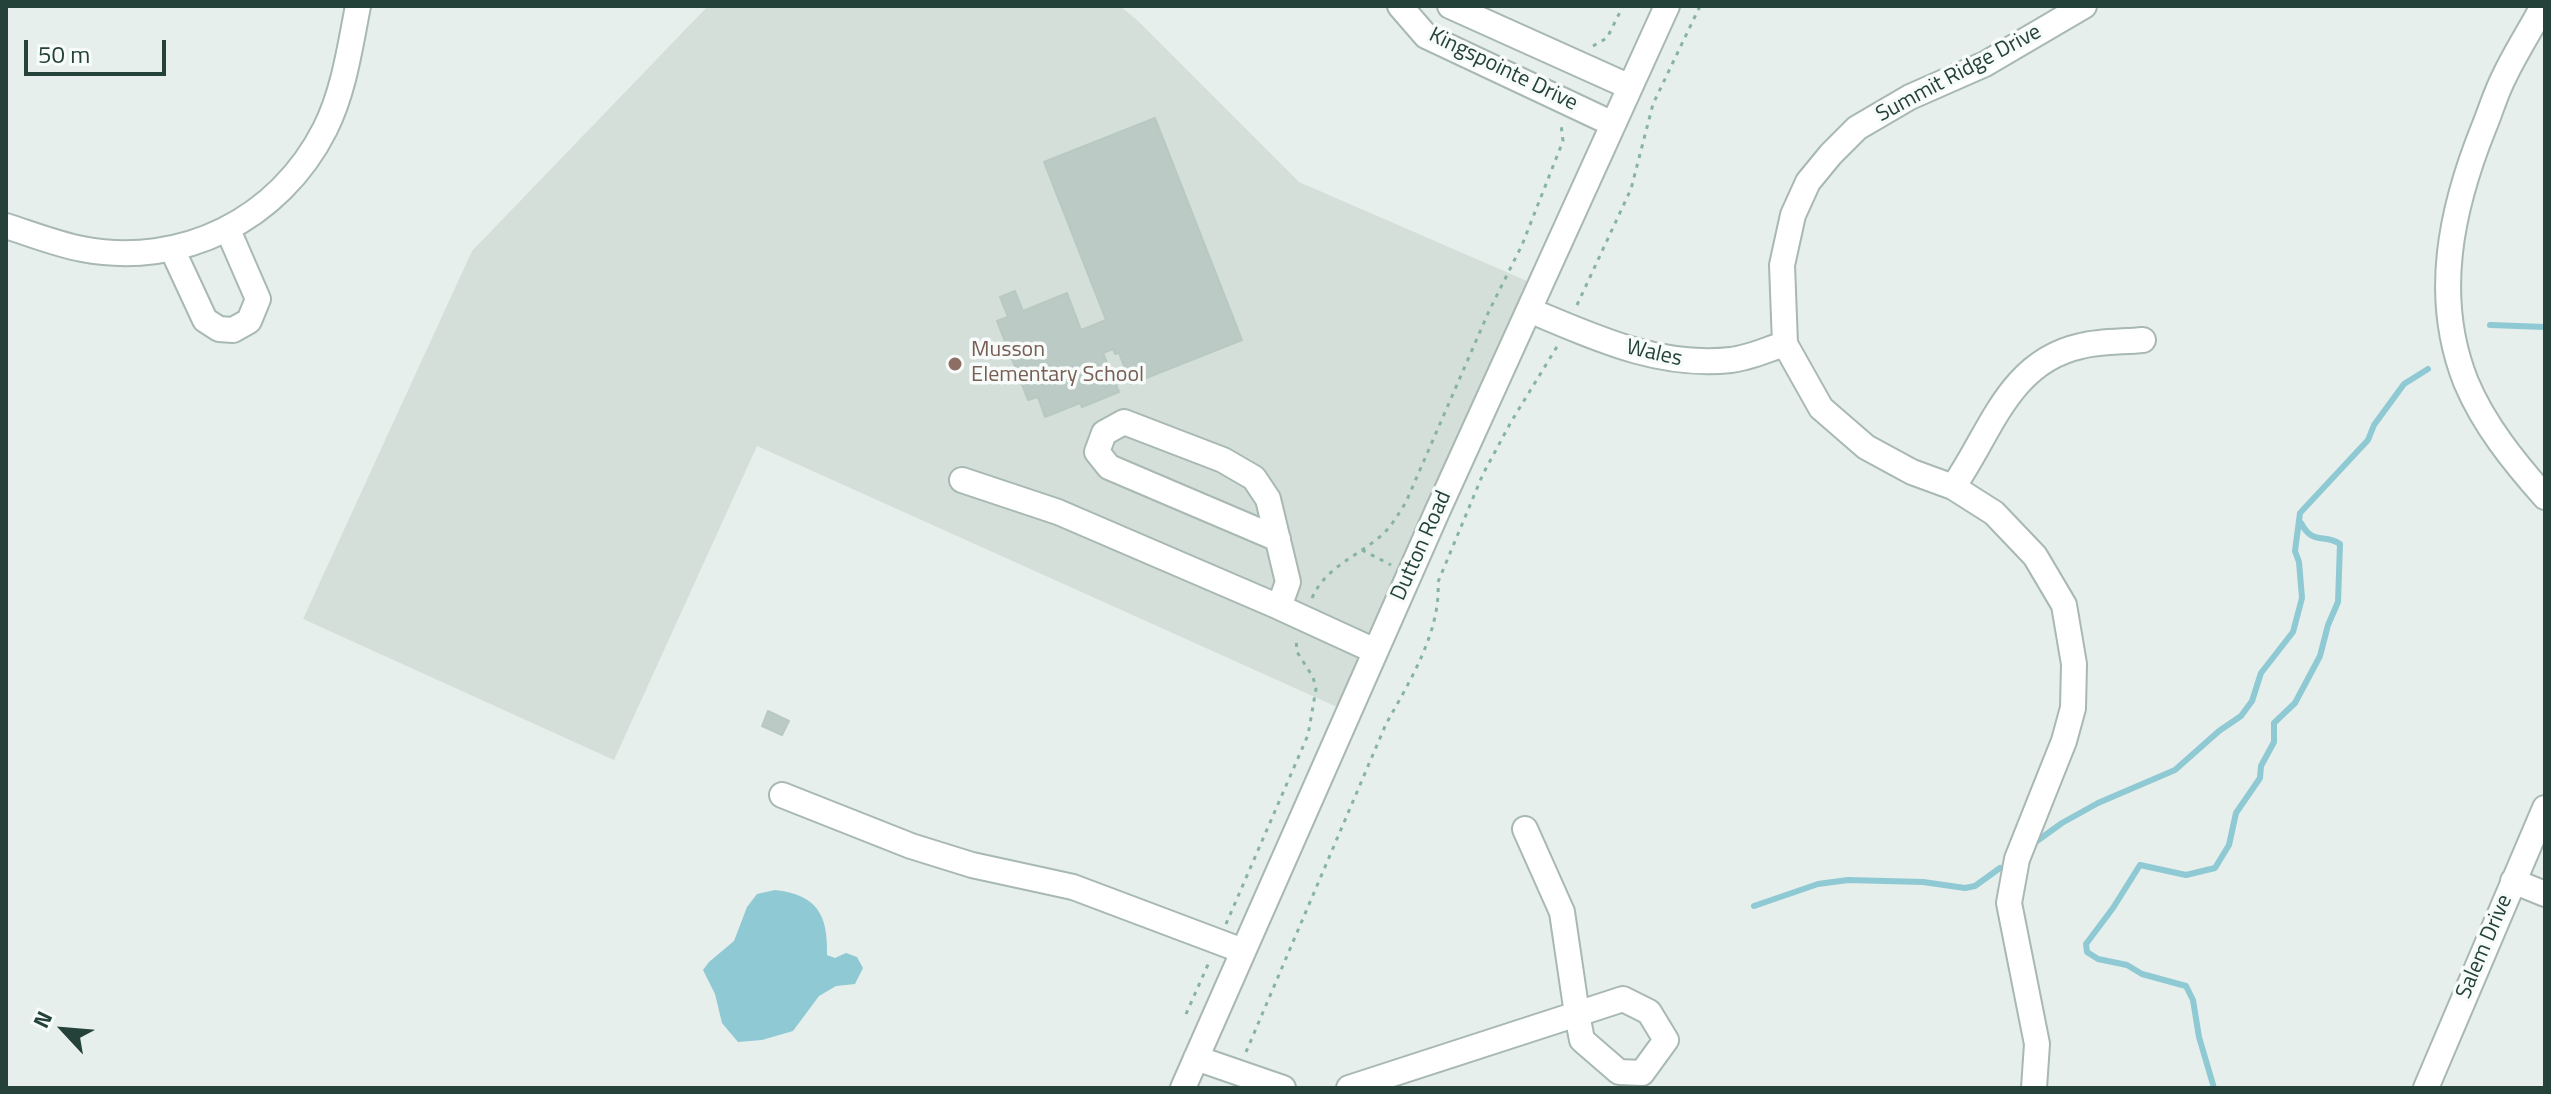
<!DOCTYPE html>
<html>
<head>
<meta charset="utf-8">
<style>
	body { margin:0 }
	#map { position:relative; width:2551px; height:1094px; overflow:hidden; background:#e6efeb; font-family:"Titillium Web",sans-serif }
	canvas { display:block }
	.frame { position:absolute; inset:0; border:8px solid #24423a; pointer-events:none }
	.north { position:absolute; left:24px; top:990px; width:80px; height:80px; -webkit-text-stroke:6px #f7fbf9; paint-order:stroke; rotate:296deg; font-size:22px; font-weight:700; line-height:32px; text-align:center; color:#24423a }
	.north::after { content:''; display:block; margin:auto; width:28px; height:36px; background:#24423a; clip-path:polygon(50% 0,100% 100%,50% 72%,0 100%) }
	.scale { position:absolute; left:24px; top:40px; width:142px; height:36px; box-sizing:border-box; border:4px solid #24423a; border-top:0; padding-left:10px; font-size:24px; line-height:28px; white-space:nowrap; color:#24423a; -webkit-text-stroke:6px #f7fbf9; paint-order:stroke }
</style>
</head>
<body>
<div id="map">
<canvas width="2551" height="1094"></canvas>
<div class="frame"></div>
<div class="north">N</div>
<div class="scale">50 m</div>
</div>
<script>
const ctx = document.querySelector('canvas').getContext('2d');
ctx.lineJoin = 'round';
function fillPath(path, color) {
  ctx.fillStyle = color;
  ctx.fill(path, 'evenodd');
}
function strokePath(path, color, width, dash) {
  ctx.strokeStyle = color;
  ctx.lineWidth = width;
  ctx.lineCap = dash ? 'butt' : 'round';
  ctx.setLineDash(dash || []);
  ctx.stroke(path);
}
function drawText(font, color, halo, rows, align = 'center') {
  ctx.font = font + ' "Titillium Web",sans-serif';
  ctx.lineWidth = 7;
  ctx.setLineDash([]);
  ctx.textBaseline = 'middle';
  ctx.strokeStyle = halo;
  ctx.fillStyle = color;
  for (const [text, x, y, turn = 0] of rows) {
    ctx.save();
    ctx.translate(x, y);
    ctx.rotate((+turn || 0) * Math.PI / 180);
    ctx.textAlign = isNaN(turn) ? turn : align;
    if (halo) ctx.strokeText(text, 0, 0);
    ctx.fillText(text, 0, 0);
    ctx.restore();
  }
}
const built = new Path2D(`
	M708 6H1120L1137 20 1299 182 1527 281 1337 707 757 446 614 760 303 619 472 251Z`);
const water = new Path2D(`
	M775 890C817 895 828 914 827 955L835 958 846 953 857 957 863 968 855 984 836 986 819 996 793 1031 762 1040 738 1042 722 1023 715 994 703 970 709 962 734 941 747 907 757 894Z`);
const stream = new Path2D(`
	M2490 325 2545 327
	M2037 841 2062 823 2098 803 2175 770 2219 731 2241 716 2252 701 2261 673 2293 632 2302 598 2299 562 2295 551 2300 513 2368 440 2374 425 2404 384 2428 369
	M1754 906 1818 884 1848 880 1923 882 1965 888 1975 886 2000 868
	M2214 1088 2199 1037 2193 1000 2186 986 2142 974 2127 965 2098 959 2087 952 2086 944 2113 908 2140 865 2186 875 2215 868 2229 845 2236 813 2260 778 2261 766 2274 742V723L2295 703 2320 656 2328 625 2338 602 2340 544C2324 533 2313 546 2301 523`);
const building = new Path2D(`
	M1155 118 1242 340 1131 384 1119 353 1115 354 1113 349 1103 353 1119 392 1082 407 1080 403 1045 417 1038 397 1028 400 997 321 1008 317 1000 297 1015 291 1023 311 1067 293 1081 330 1106 320 1044 162Z
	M768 711 789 721 782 735 762 726Z`);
const path = new Path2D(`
	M1593 46 1607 38 1623 6
	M1577 305 1631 189 1653 104 1700 6
	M1362 550 1391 565
	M1312 598C1326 566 1359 556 1383 534 1393 524 1399 513 1406 502L1489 311 1522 245 1563 141 1561 124
	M1226 924 1308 735 1316 689 1313 677 1297 652 1296 639
	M1186 1014 1210 960
	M1246 1052 1386 724C1410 681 1441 631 1438 582L1483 474 1511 422 1558 345`);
const minor = new Path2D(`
	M1400 6 1426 36 1613 124
	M1450 6 1630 87
	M2543 6C2531 29 2516 52 2505 75 2496 92 2491 110 2484 127 2451 209 2432 297 2466 382 2484 425 2514 462 2545 497
	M6 226C31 234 56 244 82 249 182 268 279 220 325 129 344 91 350 47 358 6
	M172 249 205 320 219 329 233 330 249 321 258 299 228 230
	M1529 310C1594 337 1658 368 1731 360 1749 358 1768 349 1785 344
	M962 480 1058 512 1279 607
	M1953 487C1991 433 2008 362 2081 346 2101 341 2123 342 2143 340
	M1278 539 1109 467 1097 452 1104 433 1124 422 1223 460 1254 478 1268 499 1288 582 1279 607 1375 651
	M782 795 911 846 972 865 1073 887 1243 951
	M2513 881 2545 894
	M1623 999 1649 1012 1666 1040 1642 1073 1619 1072 1582 1040 1577 1014Z
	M1196 1058 1283 1088
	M1183 1088 1437 512 1667 6
	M1349 1088 1577 1014 1562 912 1525 829
	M2034 1088 2037 1044 2009 903 2017 859 2064 741 2073 708 2074 664 2064 605 2035 556 1994 513 1953 487 1912 472 1866 447 1821 408 1785 344 1782 265 1793 215 1808 182 1831 154 1857 128 1910 97 1985 64 2084 6
	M2426 1088 2545 808`);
const markers = [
	[955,364,8,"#8d6e63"]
];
const streetNames = [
	["Kingspointe Drive",1503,70,26],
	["Summit Ridge Drive",1959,74,-28],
	["Wales",1654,354,13],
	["Dutton Road",1422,546,-66],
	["Salem Drive",2485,947,-67]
];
const educationNames = [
	["Musson",971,351],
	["Elementary School",971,376]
];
fillPath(built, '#d4dfda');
fillPath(water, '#8ec9d4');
strokePath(stream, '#8ec9d4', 6);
fillPath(building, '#bbcac4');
strokePath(building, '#b8c9c2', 2);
strokePath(minor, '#a8b8b2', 28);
strokePath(path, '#86b3a5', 3, [4, 6]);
strokePath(minor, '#fff', 24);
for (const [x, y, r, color] of markers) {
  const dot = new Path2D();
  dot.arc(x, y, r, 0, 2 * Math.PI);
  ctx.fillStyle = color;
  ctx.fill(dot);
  strokePath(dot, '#f7fbf9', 3);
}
drawText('22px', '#24423a', '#f7fbf9', streetNames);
drawText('22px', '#785e54', '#f7fbf9', educationNames, 'left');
</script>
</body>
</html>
